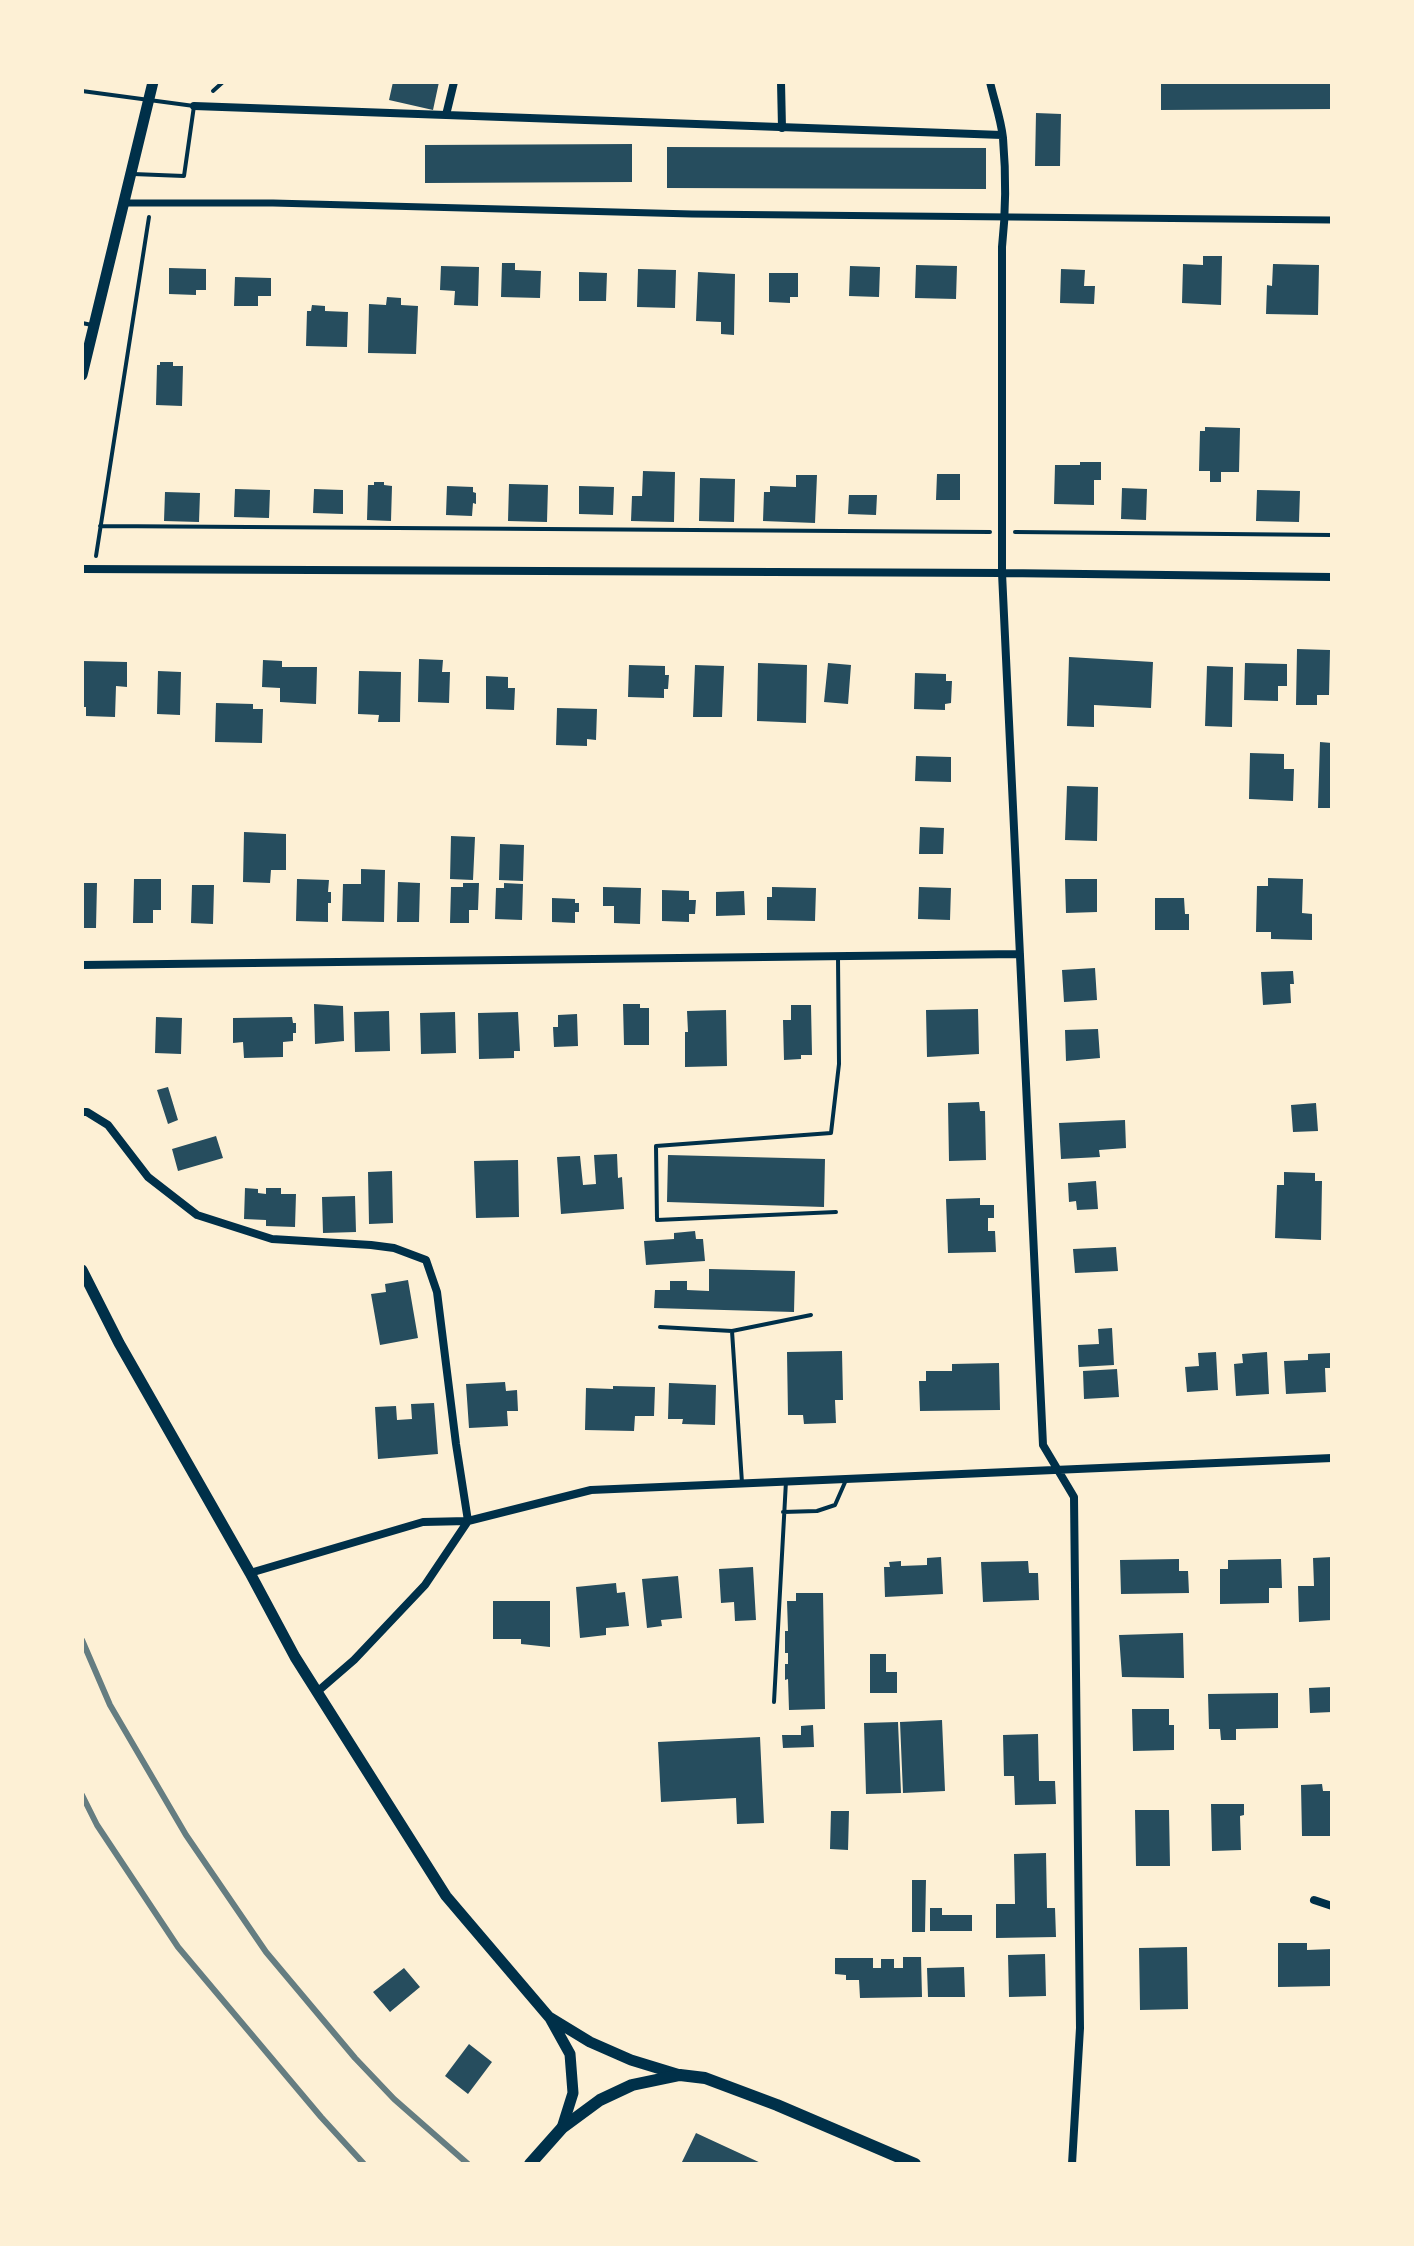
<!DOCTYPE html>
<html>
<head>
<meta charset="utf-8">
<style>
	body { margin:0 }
	#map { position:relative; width:1414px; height:2246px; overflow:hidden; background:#fdf0d5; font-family:"Crimson Pro",serif }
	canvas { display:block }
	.frame { position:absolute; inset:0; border:84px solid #fdf0d5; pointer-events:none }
</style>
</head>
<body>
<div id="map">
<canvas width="1414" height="2246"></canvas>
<div class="frame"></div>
</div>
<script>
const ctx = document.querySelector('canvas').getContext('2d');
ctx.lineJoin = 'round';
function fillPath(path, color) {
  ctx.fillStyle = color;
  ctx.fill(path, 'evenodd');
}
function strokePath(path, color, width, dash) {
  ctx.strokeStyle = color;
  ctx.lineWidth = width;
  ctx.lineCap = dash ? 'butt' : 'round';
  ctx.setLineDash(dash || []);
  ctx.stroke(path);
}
const building = new Path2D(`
	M393 82H439L433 110 389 100Z
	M1161 82H1332V109L1161 110Z
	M1036 113 1061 114 1060 166H1035Z
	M632 144V182L425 183V145Z
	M667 147 986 148V189L667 188Z
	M1203 256H1222L1221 305 1182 303 1183 264 1203 265Z
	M502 263H515V270L541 271 540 298 501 297Z
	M1273 264 1319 265 1318 315 1266 314 1267 285 1272 286Z
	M916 265 957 266 956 299 915 298Z
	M441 266 479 267 478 306 454 305 455 291 440 290Z
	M850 266 880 267 879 297 849 296Z
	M169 268 206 269V290H196V295L169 294Z
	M638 269 676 270 675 308 637 307Z
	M1061 269 1085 270 1084 286H1095L1094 304 1060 303Z
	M579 272 607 273 606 301H579Z
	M698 272 735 274 734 335 721 334V322L696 321Z
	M769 273H798V297H790V303L769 302Z
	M235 277 271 278V296H258V306H234Z
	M387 297 401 298V305L418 306 416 354 368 353 369 304 386 305Z
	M312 305 325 306V311L348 312 347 347 306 346 307 311H311Z
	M160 362H173V366H183L182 406 156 405 157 365H160Z
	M1205 427 1240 428 1239 472H1221V482H1210V471H1199L1200 431H1205Z
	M1080 462H1101V480H1094V505L1054 504 1055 465H1080Z
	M643 471 675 472 674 522 631 521 632 496H642Z
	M937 474H960V500H936Z
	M796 475H817L815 523 763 521 764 492H770V486L796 487Z
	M700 478 735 479 734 522 699 521Z
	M374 482H384V485L392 486 391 521 367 520 368 485H374Z
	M509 484 548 485 547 522 508 521Z
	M447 486 473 487V492L476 493V504L473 503 472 516 446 515Z
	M579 486 614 487 613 515 579 514Z
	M1122 488 1147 489 1146 520 1121 519Z
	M235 489 270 490 269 518 234 517Z
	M314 489 343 490V514L313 513Z
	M1257 490 1300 491 1299 522 1256 521Z
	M165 492 200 493 199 522 164 521Z
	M849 495H877L876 515 848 514Z
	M1297 649 1330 650 1329 695H1317V705H1296Z
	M1069 657 1153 662 1151 708 1094 705V727L1067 726Z
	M419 659 443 660 442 672H450L449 703 418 702Z
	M263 660 282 661V667H317L316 704 280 702V688L262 687Z
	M82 661 127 662V687L116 686 115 717 86 716V707H82Z
	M758 663 807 665 806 723 757 721Z
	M828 663 851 665 848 704 824 702Z
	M1245 663 1287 664V686H1278V701L1244 700Z
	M629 665 665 666V675H669L668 689H664V698L628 697Z
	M695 665 724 666 722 717H693Z
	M1207 666 1233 667 1232 727 1205 726Z
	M158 671 181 672 180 715 157 714Z
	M359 671 401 672 400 722H378L379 715 358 714Z
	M915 673 946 674V681H952L951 703 945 704V710L914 709Z
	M486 676 508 677V688H515L514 710 486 709Z
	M216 703 253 704V709H263L262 743 215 742Z
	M557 708 597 709 596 740 587 739V746L556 745Z
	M1320 742 1332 743V808H1318Z
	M1250 753 1284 754V769H1294L1293 801 1249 799Z
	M916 756 951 757V782L915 781Z
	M1067 786 1098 787 1097 841 1065 840Z
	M920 827 944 828 943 854H919Z
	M244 832 286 834V870H271L270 883 243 882Z
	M451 836 475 837 473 880 450 879Z
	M500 844 524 845 523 881 499 880Z
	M361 869 385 870 384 922 342 921 343 884H361Z
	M1268 878 1303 879 1302 913 1312 914V940L1271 939V932H1256L1257 886H1268Z
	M134 879H161V910H153V923H133Z
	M297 879 329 880 328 892H331V903H328V922L296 921Z
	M1065 879H1097V912L1066 913Z
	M398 882 420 883 419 922H397Z
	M82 883H97L96 928H82Z
	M463 883H479L478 910H469V923H450L451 887H463Z
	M504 883 523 884 522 920 495 919 496 888H504Z
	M192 885H214L213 924 191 923Z
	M603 887 641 888 640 924 614 923V906H603Z
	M772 887 816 888 815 921 767 920V897H772Z
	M919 887 951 888 950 920 918 919Z
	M662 890 689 891V900H696L695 914H689V922L662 921Z
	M744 891 745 915 716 916V892Z
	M552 898 575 899V903H579V912H575V923L552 922Z
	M1155 898H1184L1185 914H1189V930H1155Z
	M1095 968 1097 1000 1064 1002 1062 970Z
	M1293 971 1294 984H1290L1291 1003 1263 1005 1261 972Z
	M314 1004 343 1006 344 1041 315 1044Z
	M623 1004H640V1008H649V1045H624Z
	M791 1005H811L812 1055H801V1059L784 1060 783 1020H791Z
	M978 1009 979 1054 927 1057 926 1010Z
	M726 1010 727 1066 685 1067V1032H688L687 1011Z
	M389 1011 390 1051 355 1052 354 1012Z
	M455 1012 456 1053 421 1054 420 1013Z
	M518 1012 520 1051H514V1058L479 1059 478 1013Z
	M577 1014 578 1046 554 1047 553 1027H558V1015Z
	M156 1017 182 1018 181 1054 155 1053Z
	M292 1017 293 1023H296V1033H293V1041L283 1042V1057L244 1058 243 1042 233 1043V1018Z
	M1098 1029 1100 1058 1066 1061 1065 1030Z
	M168 1087 178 1120 168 1124 157 1090Z
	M979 1102 980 1111H985L986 1160 949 1161 948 1103Z
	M1316 1103 1318 1131 1293 1132 1291 1105Z
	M1125 1120 1126 1148 1099 1150 1100 1157 1061 1159 1059 1123Z
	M216 1136 223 1158 178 1171 172 1149Z
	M617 1154 618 1178 622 1177 624 1209 561 1214 557 1157 580 1156 583 1185 596 1184 594 1155Z
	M668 1155 825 1159 824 1207 667 1202Z
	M518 1160 519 1217 476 1218 474 1161Z
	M392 1171 393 1223 369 1224 368 1172Z
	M1284 1172 1315 1173V1181H1322L1321 1240 1275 1238 1277 1185H1284Z
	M1096 1181 1098 1209 1077 1210 1076 1201 1069 1202 1068 1183Z
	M245 1188 258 1189V1193L266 1194V1188H281V1194H296L295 1227 266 1226V1220L244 1219Z
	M355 1196 356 1232 323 1233 322 1197Z
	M980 1198V1205H994V1218H988V1231H995L996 1252 948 1253 946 1199Z
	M695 1231 696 1239H703L705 1261 646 1265 644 1241 674 1239V1233Z
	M1116 1247 1118 1271 1075 1273 1073 1249Z
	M709 1269 795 1271 794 1312 654 1308 655 1290H670V1281H687V1290L709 1291Z
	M408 1280 418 1338 380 1345 371 1294 386 1292 385 1284Z
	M1112 1328 1114 1365 1079 1367 1078 1345 1099 1344 1098 1329Z
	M842 1351 843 1400H835L836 1423 804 1424 803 1415H788L787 1352Z
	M1216 1352 1218 1390 1187 1392 1185 1367 1199 1366 1198 1353Z
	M1267 1352 1269 1394 1236 1396 1234 1364 1243 1363 1242 1354Z
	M1332 1353V1368H1325L1326 1392 1286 1394 1284 1361 1308 1360V1354Z
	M999 1363 1000 1410 920 1411 919 1381H926V1371H952V1364Z
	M1117 1369 1119 1397 1084 1399 1083 1371Z
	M505 1382 506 1391 517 1390 518 1411H507L508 1426 469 1428 466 1384Z
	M669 1383 716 1385 715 1425 682 1424 683 1419H668Z
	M613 1386 655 1387 654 1416H635L634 1431 585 1430 586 1388 613 1389Z
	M434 1403 438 1454 378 1459 375 1407 396 1406 397 1420 412 1419 411 1404Z
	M941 1557 943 1594 885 1597 884 1567H890L889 1562 901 1561V1566L927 1565V1558Z
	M1332 1557V1620L1299 1622 1298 1586H1314L1313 1558Z
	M1179 1559V1571H1188L1189 1593 1121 1594 1120 1560Z
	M1281 1559 1282 1588H1269V1603L1220 1604V1569H1228V1560Z
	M1028 1561 1029 1573H1038L1039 1600 983 1602 981 1562Z
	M753 1567 756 1620 735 1621 734 1602 721 1603 719 1569Z
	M678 1576 682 1618 661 1620 662 1626 647 1628 642 1579Z
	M616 1583 617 1593 625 1592 629 1626 606 1628V1635L580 1638 576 1587Z
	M796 1593H823L825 1709 789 1710 788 1679 785 1680V1664H788V1653H785V1631H788L787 1601H796Z
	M493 1601H550V1647L521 1644V1639H493Z
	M1183 1633 1184 1678 1122 1677 1119 1635Z
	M870 1654H886V1672H897V1693H870Z
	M1332 1687V1712L1310 1713 1309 1688Z
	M1278 1693V1728L1236 1729V1740H1221L1220 1729H1209L1208 1694Z
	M1132 1709H1169V1725H1174V1750L1133 1751Z
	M942 1720 945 1791 903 1793 900 1722Z
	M898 1722 901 1793 866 1794 864 1723Z
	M813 1725 814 1747 783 1748 782 1735H801V1726Z
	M1038 1734 1039 1781H1055L1056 1804 1015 1805 1014 1776H1004L1003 1735Z
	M760 1737 764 1823 737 1824 736 1798 661 1802 658 1742Z
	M1322 1784 1323 1791H1332V1836H1302L1301 1785Z
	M1211 1804H1244V1815L1240 1816 1241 1850 1212 1851Z
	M1135 1810H1169L1170 1866H1136Z
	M831 1811H849L848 1850 830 1849Z
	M1046 1853 1047 1908H1055L1056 1937 996 1938V1904H1015L1014 1854Z
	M912 1880H926L925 1932H912Z
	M930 1908H942V1915H972V1931H930Z
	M1278 1943H1307V1950L1332 1949V1986L1278 1987Z
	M1187 1947 1188 2009 1140 2010 1139 1948Z
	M1045 1954 1046 1996 1009 1997 1008 1955Z
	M903 1957H921L922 1997 860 1998 859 1980H846V1975L835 1974V1958H873V1968H881V1959H894V1968H903Z
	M964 1967 965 1997H928L927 1968Z
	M404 1968 420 1987 390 2012 373 1992Z
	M469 2044 492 2062 468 2094 445 2076Z
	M696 2133 763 2164H681Z`);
const path = new Path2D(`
	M213 91 223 82
	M100 526 990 532
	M1015 532 1332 535
	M96 556 149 217`);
const service = new Path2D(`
	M82 91 194 106 184 176 133 174
	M82 323 92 325
	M836 1212 657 1220 656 1146 831 1133 839 1064 838 958
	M660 1327 732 1331 811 1315
	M732 1331 742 1483
	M783 1512 817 1511 835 1505 846 1480
	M774 1702 786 1481`);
const pedestrian = new Path2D(`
	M124 203H273L692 214 1332 220`);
const minor = new Path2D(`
	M781 82 782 128
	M990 82C994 100 1001 119 1003 138 1006 174 1006 211 1002 247V573L1043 1445 1074 1497 1080 2028 1072 2164
	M194 106 446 115 454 82
	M446 115 1002 135
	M82 569 1002 573 1332 577
	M82 965 1020 954
	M82 1112H87L108 1125 148 1177 197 1215 272 1239 371 1245 394 1248 426 1260 437 1292 456 1444 468 1521 425 1585 354 1660 317 1692
	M250 1573 423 1522 468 1521 591 1490 1332 1458
	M1314 1900 1332 1906`);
const tertiary = new Path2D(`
	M82 375 153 82
	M82 1270 119 1343 250 1573 295 1657 446 1896 549 2017 590 2042 631 2060 680 2075
	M550 2018 570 2054 573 2093 562 2128`);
const secondary = new Path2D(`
	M530 2164 562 2128 600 2100 632 2085 680 2075 705 2078 777 2105 915 2164`);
const rail = new Path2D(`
	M82 1640 110 1705 186 1835 266 1952 355 2058 394 2099 468 2164
	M82 1795 97 1825 178 1947 321 2117 364 2164`);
fillPath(building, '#264d5e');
strokePath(path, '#003049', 4);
strokePath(service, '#003049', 4);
strokePath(pedestrian, '#003049', 7);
strokePath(minor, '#003049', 8);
strokePath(tertiary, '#003049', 11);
strokePath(secondary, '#003049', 12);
strokePath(rail, '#657d81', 6);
</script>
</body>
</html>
